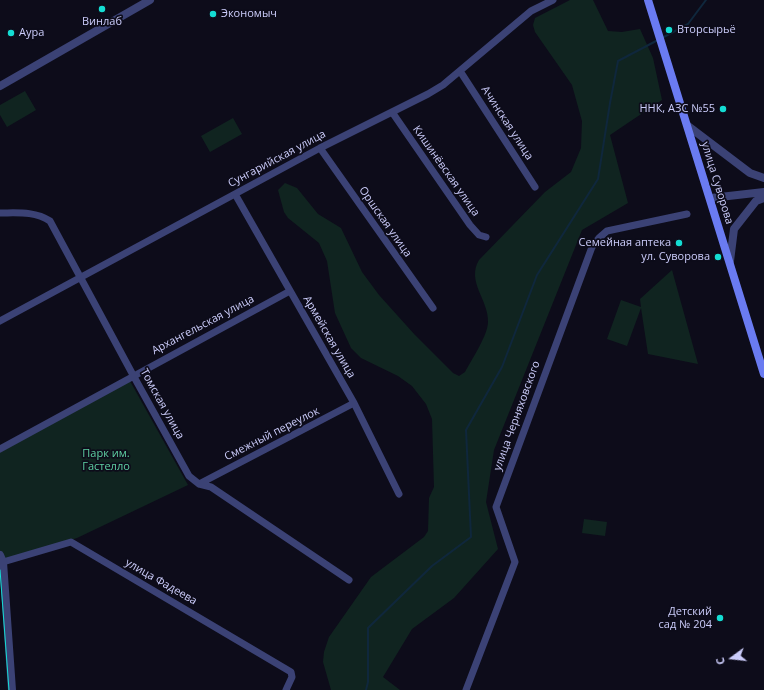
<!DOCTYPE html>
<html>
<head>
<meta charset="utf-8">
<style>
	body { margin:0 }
	#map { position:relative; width:764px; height:690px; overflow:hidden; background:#0d0c1a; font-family:"Open Sans",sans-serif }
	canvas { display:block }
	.north { position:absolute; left:712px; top:638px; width:40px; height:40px; -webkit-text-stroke:3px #0d0c1a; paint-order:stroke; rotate:255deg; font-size:11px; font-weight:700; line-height:16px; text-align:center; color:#cbccfa }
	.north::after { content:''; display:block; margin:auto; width:14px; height:18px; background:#cbccfa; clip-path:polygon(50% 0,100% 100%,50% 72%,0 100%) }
</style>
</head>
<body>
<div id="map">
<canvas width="764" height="690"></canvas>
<div class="north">С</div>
</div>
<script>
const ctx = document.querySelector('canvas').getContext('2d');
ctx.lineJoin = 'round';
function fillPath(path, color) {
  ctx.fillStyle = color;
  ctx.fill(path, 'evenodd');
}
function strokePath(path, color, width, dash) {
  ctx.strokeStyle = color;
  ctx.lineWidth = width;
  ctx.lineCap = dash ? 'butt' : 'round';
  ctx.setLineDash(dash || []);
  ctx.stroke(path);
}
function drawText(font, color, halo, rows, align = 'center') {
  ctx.font = font + ' "Open Sans",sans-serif';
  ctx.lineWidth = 3.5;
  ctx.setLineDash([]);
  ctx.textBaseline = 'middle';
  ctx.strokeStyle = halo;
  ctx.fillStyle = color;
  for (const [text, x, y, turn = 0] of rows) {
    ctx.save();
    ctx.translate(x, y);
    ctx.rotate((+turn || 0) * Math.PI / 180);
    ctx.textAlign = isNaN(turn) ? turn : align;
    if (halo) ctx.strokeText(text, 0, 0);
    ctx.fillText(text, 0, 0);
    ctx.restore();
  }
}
const green = new Path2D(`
	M570 0H593L608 31 622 32 640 29 653 58 662 100 610 135 628 203 582 230 494 450 486 502 498 549 454 598 412 629 383 677 400 690H331L323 662 324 652 329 637 371 577 424 537 428 531 429 498 434 487 432 419 426 404 412 386 398 376 361 358 351 348 335 313 327 261 319 243 288 218 284 212 278 190 285 183 297 188 318 214 341 228 362 272 379 295 415 335 453 373 459 376 465 372C472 359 488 335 488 322 489 300 466 282 479 260L545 192 571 172 581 148 582 121 572 85 535 32 533 25 535 18Z
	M25 91 36 110 7 127 0 115V105Z
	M233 118 242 134 210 152 201 136Z
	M672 270 698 364 648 354 641 308 627 346 607 339 621 300 641 307 640 299Z
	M130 381 188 485 77 538 4 560 0 550V452Z
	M584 519 607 522 605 536 582 533Z`);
const stream = new Path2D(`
	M662 38 688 24 706 0
	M366 690 368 682V628L432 566 471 537 466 430 502 367 537 275 598 179 610 103 618 61 658 40`);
const minor = new Path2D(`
	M460 71 535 187
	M392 112 470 225 479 235 486 237
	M320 148 433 308
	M235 194 354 403 399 494
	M0 213C17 213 35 211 50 221L133 375 189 476 199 484 211 487 349 580
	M0 321 320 148 428 94 443 85 531 11 553 0
	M0 449 290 291
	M199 484 354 403
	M3 562 71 542 291 672 292 677 286 690
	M466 690 515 562 496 507 592 247 599 238 607 231 687 214`);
const tertiary = new Path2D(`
	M0 86 150 0
	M688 126 750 173 764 178
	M711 198 764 192
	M730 261 734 229 756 201 764 198
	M0 555 3 562 12 690`);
const secondary = new Path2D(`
	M648 0 764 374`);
const tram = new Path2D(`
	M0 570 9 690`);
const markers = [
	[102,9,4,"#14ddd3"],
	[213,14,4,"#14ddd3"],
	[669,30,4,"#14ddd3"],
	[11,33,4,"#14ddd3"],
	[723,109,4,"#14ddd3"],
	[679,243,4,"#14ddd3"],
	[718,257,4,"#14ddd3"],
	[720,618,4,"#14ddd3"]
];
const poiNames = [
	["Экономыч",221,14,"left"],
	["Винлаб",102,22,"center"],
	["Вторсырьё",677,30,"left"],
	["Аура",19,33,"left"],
	["ННК, АЗС №55",715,109],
	["Семейная аптека",671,243],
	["ул. Суворова",710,257],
	["Детский",712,612],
	["сад № 204",712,625]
];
const streetNames = [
	["Ачинская улица",507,123,57],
	["Сунгарийская улица",277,159,-28],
	["Кишинёвская улица",446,171,55],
	["улица Суворова",717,183,73],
	["Оршская улица",385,222,55],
	["Архангельская улица",203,325,-28],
	["Армейская улица",329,337,60],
	["Томская улица",162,404,61],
	["улица Черняховского",517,416,-70],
	["Смежный переулок",272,434,-27],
	["улица Фадеева",161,582,30]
];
const parkNames = [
	["Парк им.",106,454],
	["Гастелло",106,467]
];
fillPath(green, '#102420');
strokePath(stream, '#0f273c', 2);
strokePath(minor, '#3b4275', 7);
strokePath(tertiary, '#3b4275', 8);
strokePath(secondary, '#6a7bf1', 8);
strokePath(tram, '#14ddd3', 1);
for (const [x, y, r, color] of markers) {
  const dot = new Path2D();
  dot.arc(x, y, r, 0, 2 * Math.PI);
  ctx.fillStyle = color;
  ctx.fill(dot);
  strokePath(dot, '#0d0c1a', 1.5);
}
drawText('11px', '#cbccfa', '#0d0c1a', poiNames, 'right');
drawText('11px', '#cbccfa', '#0d0c1a', streetNames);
drawText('11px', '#5fd2a4', '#0d0c1a', parkNames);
</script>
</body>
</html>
